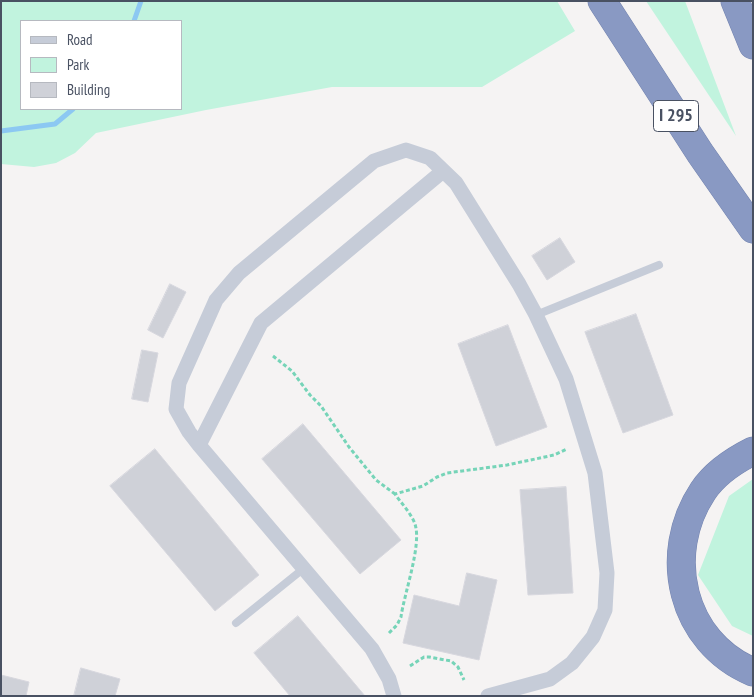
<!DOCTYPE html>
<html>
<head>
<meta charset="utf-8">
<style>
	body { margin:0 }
	#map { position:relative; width:754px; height:697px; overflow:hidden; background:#f5f3f3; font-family:"PT Sans Narrow",sans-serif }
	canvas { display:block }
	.frame { position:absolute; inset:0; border:2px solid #495162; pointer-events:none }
	.legend { position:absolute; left:20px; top:20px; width:162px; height:90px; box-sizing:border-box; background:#fff; border:1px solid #b6b9c0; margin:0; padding:6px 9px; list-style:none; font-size:15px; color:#495162 }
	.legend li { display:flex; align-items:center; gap:10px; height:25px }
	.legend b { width:25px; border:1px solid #b6b9c0 }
</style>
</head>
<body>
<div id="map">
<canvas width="754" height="697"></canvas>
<div class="frame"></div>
<ul class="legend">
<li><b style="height:6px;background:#c6ccd8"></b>Road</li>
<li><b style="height:14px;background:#c1f3de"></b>Park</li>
<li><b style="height:14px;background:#cfd1d8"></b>Building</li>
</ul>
</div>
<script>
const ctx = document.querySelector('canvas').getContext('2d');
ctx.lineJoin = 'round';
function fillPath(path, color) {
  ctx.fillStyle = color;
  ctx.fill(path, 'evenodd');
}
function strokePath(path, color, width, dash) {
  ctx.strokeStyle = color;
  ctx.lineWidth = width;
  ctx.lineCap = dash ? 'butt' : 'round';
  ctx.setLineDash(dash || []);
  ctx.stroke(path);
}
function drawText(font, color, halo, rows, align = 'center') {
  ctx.font = font + ' "PT Sans Narrow",sans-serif';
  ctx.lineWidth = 5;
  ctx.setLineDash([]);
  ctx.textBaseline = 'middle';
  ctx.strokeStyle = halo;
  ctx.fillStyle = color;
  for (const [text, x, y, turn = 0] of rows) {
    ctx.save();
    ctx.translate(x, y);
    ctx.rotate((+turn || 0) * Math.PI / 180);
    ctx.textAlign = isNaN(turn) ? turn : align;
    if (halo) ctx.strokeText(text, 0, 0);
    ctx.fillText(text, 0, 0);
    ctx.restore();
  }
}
const green = new Path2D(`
	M1 1H557L575 31 482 87H332L206 110 96 133 75 153 56 163 34 167 1 164ZM21 21H181V109H21Z
	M646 1H685L736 136Z
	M753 479V636L732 626 698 575 729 496Z`);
const stream = new Path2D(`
	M134 21 141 1
	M1 131 55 124 73 109`);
const building = new Path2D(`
	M560 238 575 262 547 280 532 256Z
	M170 284 186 292 163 338 148 330Z
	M636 314 673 415 623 433 585 332Z
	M508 325 547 427 496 446 458 344Z
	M142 350 158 353 148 402 132 399Z
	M303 424 401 540 360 574 262 459Z
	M155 449 259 575 215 611 110 486Z
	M566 487 573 593 528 595 520 490Z
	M467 573 497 580 479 660 403 643 414 595 459 606Z
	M298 616 365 696H290L254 653Z
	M81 668 120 679 115 696H74Z
	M1 675 29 682 26 696H1Z`);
const path = new Path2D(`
	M273 356 292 371 310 395 321 406 349 447 376 480 395 494
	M389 633 397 625 401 617C404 594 422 545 415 524 411 513 401 503 395 494L423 486 437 477 447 473 507 465 554 455 567 449
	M410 666 424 657H429L451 661 458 667 464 680`);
const lane = new Path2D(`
	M536 315 659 265
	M236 623 303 569`);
const street = new Path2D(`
	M199 445 261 323 443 171
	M394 696 389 679 372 649 199 445 189 432 176 409 179 383 216 300 239 273 374 161 406 150 430 158 456 183 519 284 536 315 566 379 595 473 607 573 605 610 593 637 572 663 550 679 488 696`);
const highway = new Path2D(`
	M602 1 700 153 753 229
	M735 1 753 45
	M753 451C733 461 715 473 703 491 661 554 681 642 753 672`);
const shields = [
	[676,116,45]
];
const shieldNames = [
	["I 295",676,116]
];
fillPath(green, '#c1f3de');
strokePath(stream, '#8cc8f2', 5);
fillPath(building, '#cfd1d8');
strokePath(building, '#d7d7de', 1);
strokePath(highway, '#7484af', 29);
strokePath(path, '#76d4b8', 3, [4, 2.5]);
strokePath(lane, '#c6ccd8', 8);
strokePath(street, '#c6ccd8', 15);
strokePath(highway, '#8999c3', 28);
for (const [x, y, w] of shields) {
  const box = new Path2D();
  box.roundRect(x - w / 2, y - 15.5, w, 31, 4);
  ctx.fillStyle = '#fff';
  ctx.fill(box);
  strokePath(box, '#495162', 1);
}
drawText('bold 18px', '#495162', null, shieldNames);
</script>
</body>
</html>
